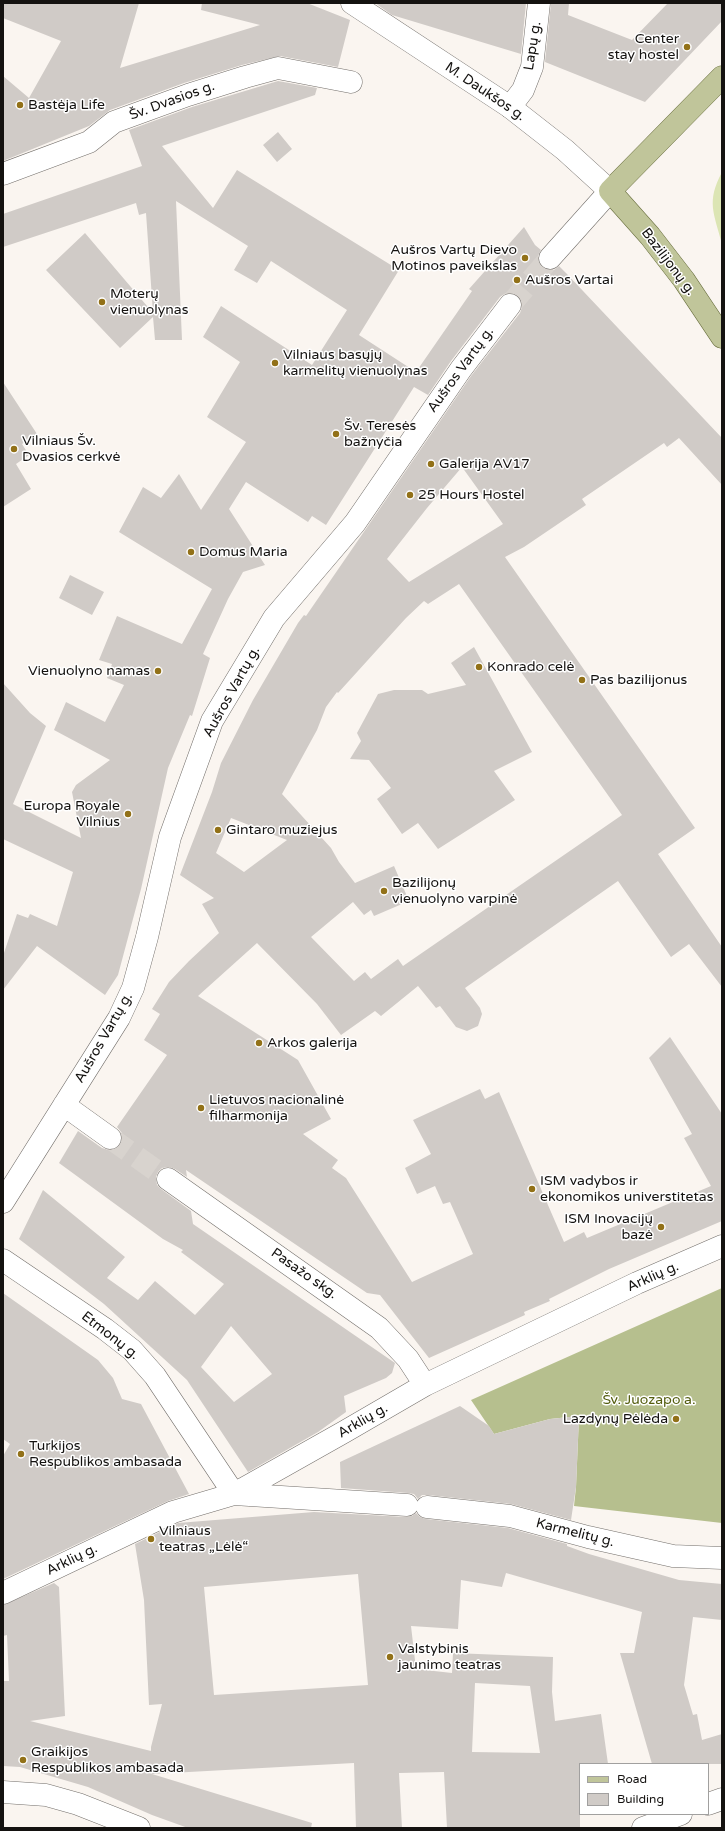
<!DOCTYPE html>
<html>
<head>
<meta charset="utf-8">
<style>
	body { margin:0 }
	#map { position:relative; width:725px; height:1831px; overflow:hidden; background:#faf5f0; font-family:"Varela Round",sans-serif }
	canvas { display:block }
	.frame { position:absolute; inset:0; border:4px solid #141210; pointer-events:none }
	.legend { position:absolute; left:579px; top:1763px; width:130px; height:52px; box-sizing:border-box; background:#fff; border:1px solid #a1a09f; margin:0; padding:5px 7px; list-style:none; font-size:12px; color:#141210 }
	.legend li { display:flex; align-items:center; gap:8px; height:20px }
	.legend b { width:20px; border:1px solid #a1a09f }
</style>
</head>
<body>
<div id="map">
<canvas width="725" height="1831"></canvas>
<div class="frame"></div>
<ul class="legend">
<li><b style="height:5px;background:#c0c59a"></b>Road</li>
<li><b style="height:11px;background:#d0cbc7"></b>Building</li>
</ul>
</div>
<script>
const ctx = document.querySelector('canvas').getContext('2d');
ctx.lineJoin = 'round';
function fillPath(path, color) {
  ctx.fillStyle = color;
  ctx.fill(path, 'evenodd');
}
function strokePath(path, color, width, dash) {
  ctx.strokeStyle = color;
  ctx.lineWidth = width;
  ctx.lineCap = dash ? 'butt' : 'round';
  ctx.setLineDash(dash || []);
  ctx.stroke(path);
}
function drawText(font, color, halo, rows, align = 'center') {
  ctx.font = font + ' "Varela Round",sans-serif';
  ctx.lineWidth = 3;
  ctx.setLineDash([]);
  ctx.textBaseline = 'middle';
  ctx.strokeStyle = halo;
  ctx.fillStyle = color;
  for (const [text, x, y, turn = 0] of rows) {
    ctx.save();
    ctx.translate(x, y);
    ctx.rotate((+turn || 0) * Math.PI / 180);
    ctx.textAlign = isNaN(turn) ? turn : align;
    if (halo) ctx.strokeText(text, 0, 0);
    ctx.fillText(text, 0, 0);
    ctx.restore();
  }
}
const green = new Path2D(`
	M722 172V244C714 213 706 202 722 172Z`);
const forest = new Path2D(`
	M722 1288V1523L574 1506 576 1487 579 1416 550 1419 494 1434 471 1400Z`);
const building = new Path2D(`
	M3 3H139L120 68 260 25 201 10 202 3H307L350 20 338 67 280 56 242 65 184 83 110 110 89 126 3 161V76L29 98 61 41 3 18Z
	M375 3H526L521 54 392 15Z
	M551 3H569L568 15 632 40 668 3H722V21L645 102 545 62Z
	M278 81 317 88 315 95 162 146 213 208 237 170 399 270 359 335 416 372 472 291 469 289 524 227 535 245 541 250 538 256V262L541 267 548 270H554L559 266 566 273 722 438V485L679 438 667 447 664 443 582 499 586 505 524 547 505 557 695 828 658 854 722 947V987L689 944 671 957 618 881 465 988 480 1008 482 1014 478 1026 467 1031 456 1027 440 1006 436 1008 418 986 381 1016 375 1011 341 1035 317 1004 257 943 198 996 298 1060 331 1119 303 1134 338 1160 332 1168 346 1178 412 1282 473 1254 450 1202 443 1204 435 1186 417 1194 405 1168 431 1154 413 1120 480 1089 485 1099 499 1092 564 1242 584 1232 587 1238 711 1186 684 1138 692 1134 649 1058 670 1037 722 1114V1221L609 1269 549 1299 550 1301 524 1312 525 1315 429 1358 380 1295 367 1293 186 1170 187 1177 175 1169 169 1167 162 1168 158 1172 156 1177 157 1185 161 1189 191 1211 193 1224 395 1363 392 1373 386 1378 344 1396 346 1412 318 1432 248 1472 187 1380 104 1304 19 1239 43 1190 125 1257 107 1278 138 1300 155 1281 195 1315 224 1284 181 1252 183 1250 163 1239 59 1163 78 1131 102 1148 109 1150H115L120 1145 122 1139V1133L117 1127 167 1055 144 1040 160 1014 152 1009 169 982 189 961 219 933 202 904 214 898 180 875 212 792 221 763 253 700 298 623 304 615 306 616 471 376 520 313 522 307V301L518 295 512 293H506L500 297 451 361 428 395 414 387 326 525 312 516 308 522 246 482 229 509 265 565 243 572 228 599 203 654 210 658 192 716 190 715 168 768 141 889 118 975 105 995 37 946 3 990V956L17 914 28 918 30 914 57 926 73 872 3 839V683L30 713 46 726 13 804 81 838 72 792 76 785 110 760 54 730 66 702 105 722 124 685 107 678 112 664 99 660 117 616 182 644 212 589 119 532 143 487 161 498 179 474 201 510 246 442 207 417 240 362 203 337 221 306 312 365 347 310 271 261 257 283 234 270 248 246 176 201 182 340H155L153 317 120 348 46 270 85 233 153 313 146 213 139 215 136 203 3 247V214L142 166 129 130 192 107ZM462 467 503 524 409 582 387 559 427 508ZM459 584 622 815 403 966 398 959 371 979 365 972 354 981 311 937 353 902 364 915 371 910 374 916 409 901 394 866 355 883 339 862 331 848 282 794 317 730 326 707 337 692 338 693 406 618 424 601 428 604ZM231 818 287 840 244 872 216 853ZM231 1326 272 1374 234 1402 201 1367Z
	M278 132 292 149 277 162 263 145Z
	M3 382 37 434 22 444 29 455 16 464 31 489 3 507Z
	M70 575 104 592 92 615 59 598Z
	M474 647 532 752 494 771 515 800 438 849 418 823 402 834 377 799 391 788 369 760 350 759 361 741 357 733 378 694 394 690H422L428 694 466 685 451 663Z
	M3 1293 98 1360 113 1378 122 1399 141 1404 189 1494 168 1501 3 1579V1456L10 1444 3 1439Z
	M460 1406 489 1426 494 1434 550 1419 579 1416 576 1487 571 1520 511 1504 428 1495H422L418 1499 414 1494 408 1493 341 1488 340 1462Z
	M314 1512 406 1517 412 1516 416 1513 420 1517 426 1519 508 1528 567 1544V1546L589 1554 679 1580 722 1584V1620L693 1617 684 1685 693 1715 697 1714 702 1740 722 1734V1764H652L620 1653H634L642 1612 506 1573 502 1587 461 1580 458 1629 411 1626 416 1669 452 1673 453 1653 553 1657 552 1692 555 1721 601 1714 608 1764H580V1828H447L444 1772 399 1773 402 1828H356L354 1763 152 1774 312 1823 311 1828H188L152 1815 88 1787 20 1767 3 1766V1681H9L7 1635 3 1636V1605L54 1583 59 1587 65 1716 30 1721 151 1751V1747L162 1704 149 1705 144 1600 135 1544 178 1523ZM358 1574 368 1685 214 1695 204 1587ZM475 1683 530 1686 540 1753 472 1752Z`);
const streetTunnel = new Path2D(`
	M510 305 550 258
	M110 1138 168 1179`);
const street = new Path2D(`
	M510 107 523 90 532 67 539 3
	M3 174 89 142 114 122 188 95 245 77 278 68 351 82
	M550 258 610 191
	M64 1105 110 1138
	M168 1179 379 1328 408 1359 425 1385
	M3 1202 119 1018 133 988 147 937 170 837 212 721 274 618 355 523 461 369 510 305
	M3 1260 105 1329 132 1350 155 1376 234 1494
	M234 1494 407 1505
	M427 1507 510 1516 588 1537 673 1556 722 1558
	M3 1593 173 1512 234 1494 344 1432 425 1385 637 1283 722 1246
	M3 1792 46 1795 78 1804 139 1828
	M708 1804 722 1799
	M643 1828 681 1814`);
const secondary = new Path2D(`
	M352 3 510 107 565 150 610 191`);
const primary = new Path2D(`
	M722 77 610 191 650 236 684 280 722 337`);
const markers = [
	[687,47,4,"#927118"],
	[20,105,4,"#927118"],
	[525,258,4,"#927118"],
	[517,280,4,"#927118"],
	[102,302,4,"#927118"],
	[275,363,4,"#927118"],
	[336,434,4,"#927118"],
	[14,449,4,"#927118"],
	[431,464,4,"#927118"],
	[410,495,4,"#927118"],
	[191,552,4,"#927118"],
	[479,667,4,"#927118"],
	[158,671,4,"#927118"],
	[582,680,4,"#927118"],
	[128,814,4,"#927118"],
	[218,830,4,"#927118"],
	[384,891,4,"#927118"],
	[259,1043,4,"#927118"],
	[201,1108,4,"#927118"],
	[532,1189,4,"#927118"],
	[661,1227,4,"#927118"],
	[676,1419,4,"#927118"],
	[21,1454,4,"#927118"],
	[151,1539,4,"#927118"],
	[390,1657,4,"#927118"],
	[23,1760,4,"#927118"]
];
const poiNames = [
	["Center",679,39,"right"],
	["stay hostel",679,55,"right"],
	["Bastėja Life",28,105],
	["Aušros Vartų Dievo",517,250,"right"],
	["Motinos paveikslas",517,266,"right"],
	["Aušros Vartai",525,280],
	["Moterų",110,294],
	["vienuolynas",110,310],
	["Vilniaus basųjų",283,355],
	["karmelitų vienuolynas",283,371],
	["Šv. Teresės",344,426],
	["bažnyčia",344,442],
	["Vilniaus Šv.",22,441],
	["Dvasios cerkvė",22,457],
	["Galerija AV17",439,464],
	["25 Hours Hostel",418,495],
	["Domus Maria",199,552],
	["Konrado celė",487,667],
	["Vienuolyno namas",150,671,"right"],
	["Pas bazilijonus",590,680],
	["Europa Royale",120,806,"right"],
	["Vilnius",120,822,"right"],
	["Gintaro muziejus",226,830],
	["Bazilijonų",392,883],
	["vienuolyno varpinė",392,899],
	["Arkos galerija",267,1043],
	["Lietuvos nacionalinė",209,1100],
	["filharmonija",209,1116],
	["ISM vadybos ir",540,1181],
	["ekonomikos universtitetas",540,1197],
	["ISM Inovacijų",653,1219,"right"],
	["bazė",653,1235,"right"],
	["Lazdynų Pėlėda",668,1419,"right"],
	["Turkijos",29,1446],
	["Respublikos ambasada",29,1462],
	["Vilniaus",159,1531],
	["teatras „Lėlė“",159,1547],
	["Valstybinis",398,1649],
	["jaunimo teatras",398,1665],
	["Graikijos",31,1752],
	["Respublikos ambasada",31,1768]
];
const streetNames = [
	["Lapų g.",533,46,-81],
	["M. Daukšos g.",485,92,34],
	["Šv. Dvasios g.",172,101,-20],
	["Bazilijonų g.",668,262,53],
	["Aušros Vartų g.",461,370,-54],
	["Aušros Vartų g.",232,692,-61],
	["Aušros Vartų g.",104,1038,-60],
	["Pasažo skg.",304,1274,35],
	["Arklių g.",653,1277,-24],
	["Etmonų g.",110,1336,38],
	["Arklių g.",363,1421,-30],
	["Karmelitų g.",575,1533,14],
	["Arklių g.",72,1560,-26]
];
const parkNames = [
	["Šv. Juozapo a.",649,1400]
];
fillPath(green, '#dce5b4');
fillPath(forest, '#b6bf8e');
fillPath(building, '#d0cbc7');
strokePath(streetTunnel, '#d8d3ce', 22, [22, 11]);
strokePath(street, '#736f6b', 23);
strokePath(secondary, '#736f6b', 23);
strokePath(primary, '#686e3e', 23);
strokePath(street, '#fff', 22);
strokePath(secondary, '#fff', 22);
strokePath(primary, '#c0c59a', 22);
for (const [x, y, r, color] of markers) {
  const dot = new Path2D();
  dot.arc(x, y, r, 0, 2 * Math.PI);
  ctx.fillStyle = color;
  ctx.fill(dot);
  strokePath(dot, '#fff', 1.5);
}
drawText('14px', '#141210', '#fff', poiNames, 'left');
drawText('14px', '#141210', '#fff', streetNames);
drawText('14px', '#545d0f', '#fff', parkNames);
</script>
</body>
</html>
